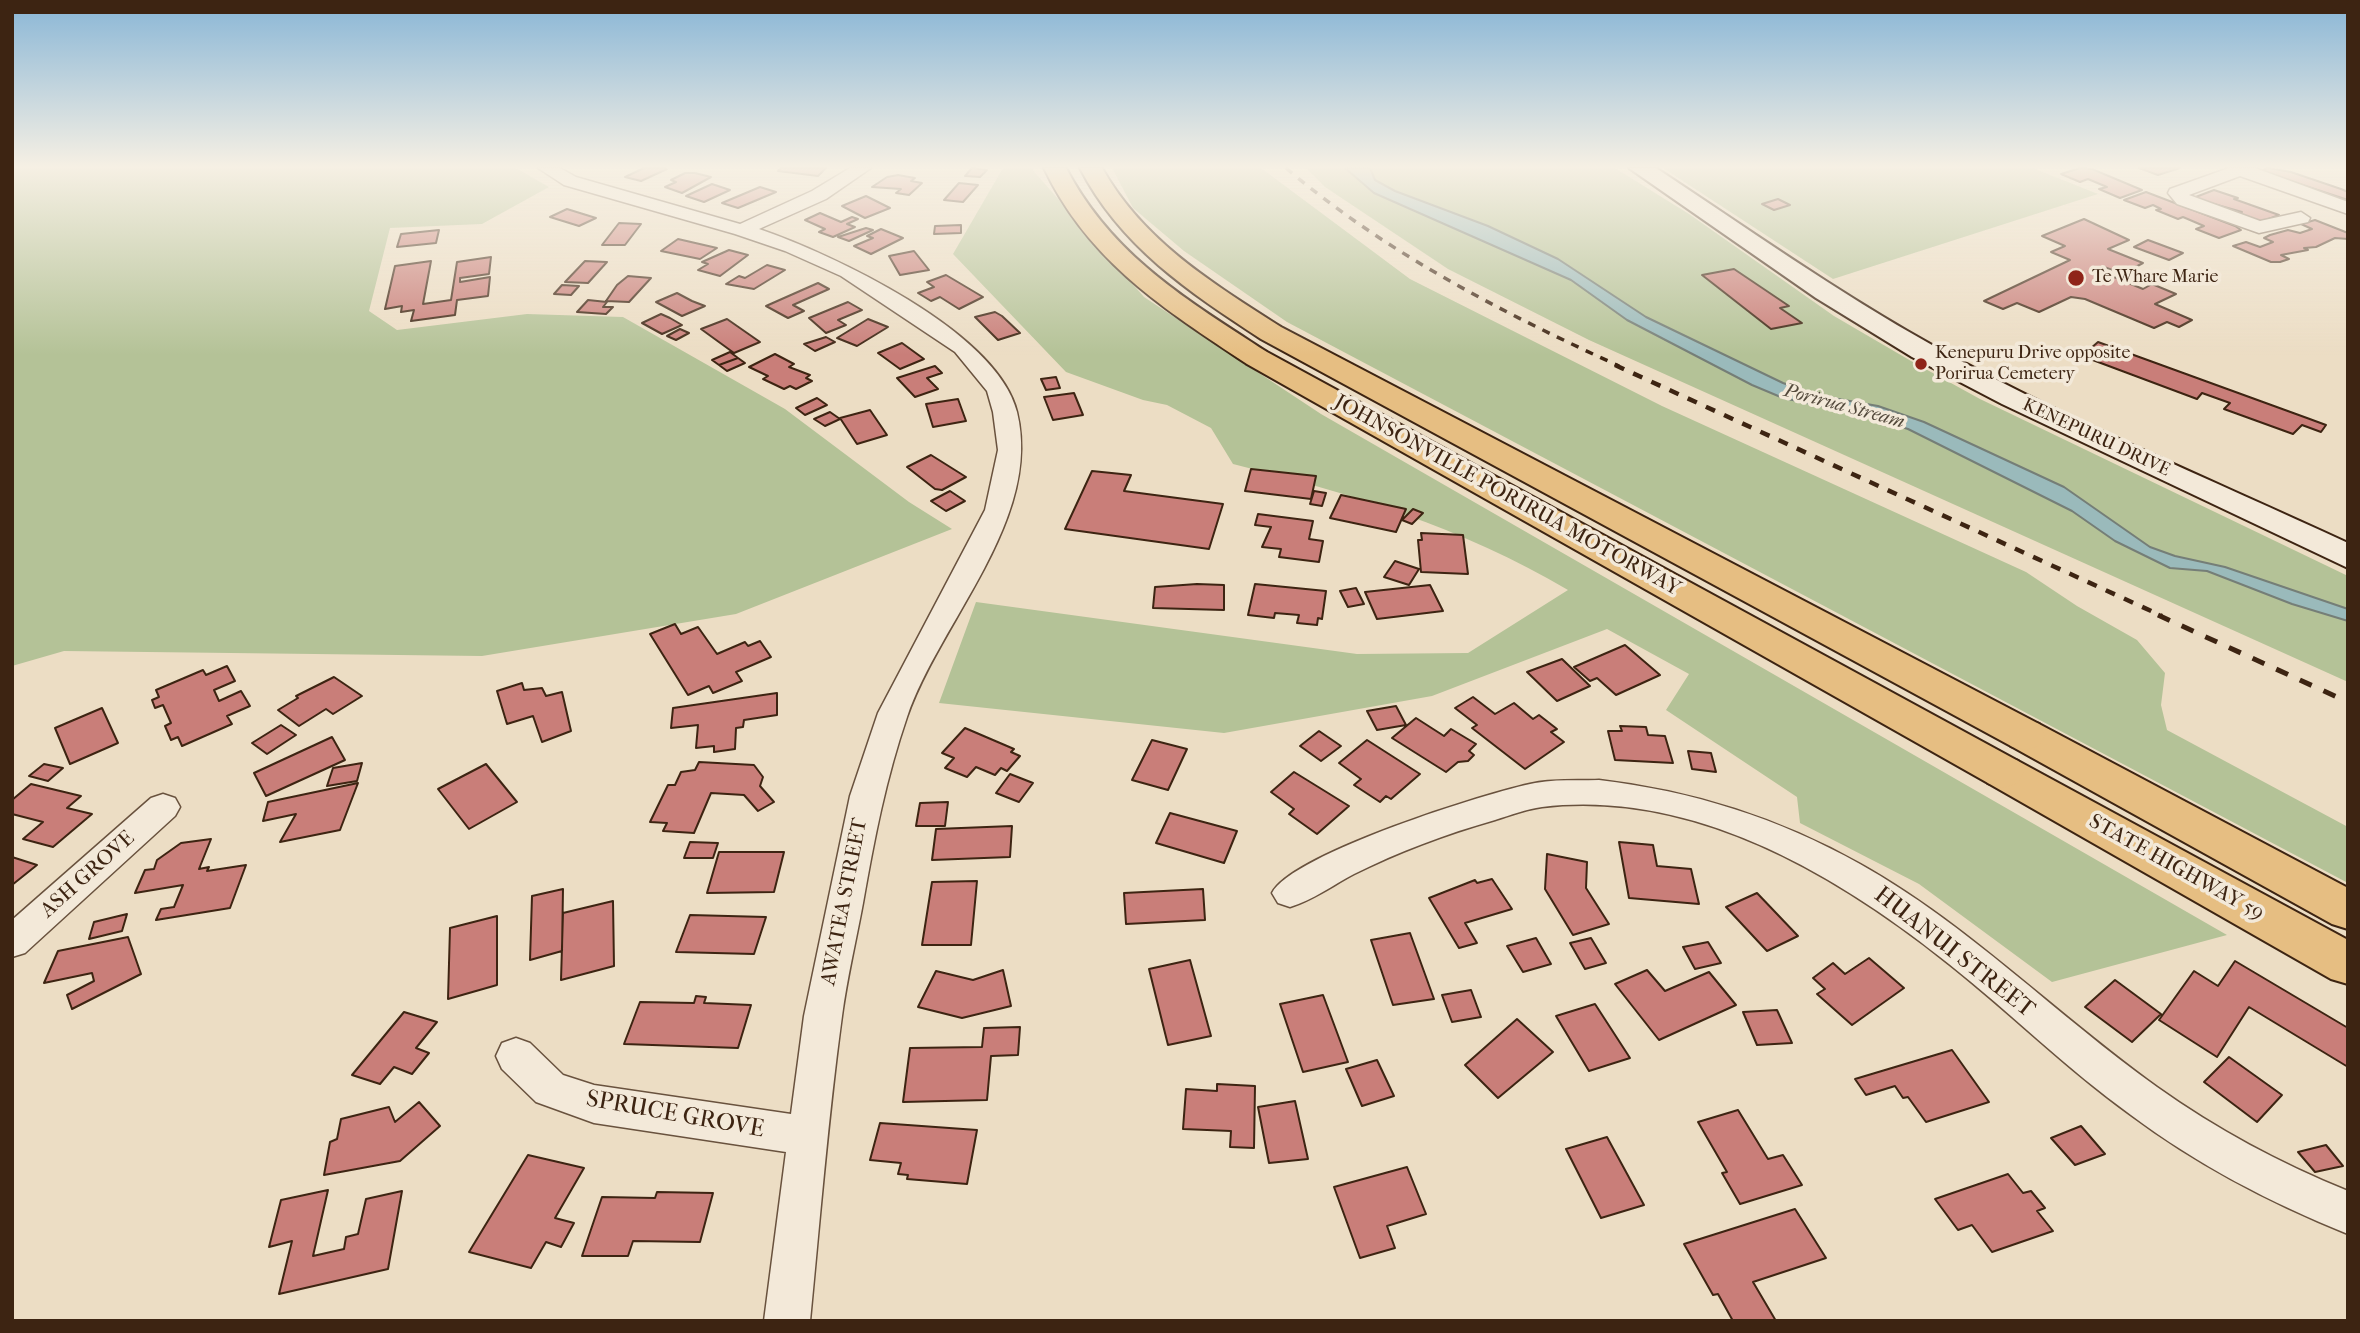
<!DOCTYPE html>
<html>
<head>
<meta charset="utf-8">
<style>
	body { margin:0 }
	#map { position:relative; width:2360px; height:1333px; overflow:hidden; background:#ecddc4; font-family:"IM FELL French Canon",serif }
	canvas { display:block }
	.frame { position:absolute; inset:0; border:14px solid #3d2412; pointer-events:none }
</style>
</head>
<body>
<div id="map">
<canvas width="2360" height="1333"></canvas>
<div class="frame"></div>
</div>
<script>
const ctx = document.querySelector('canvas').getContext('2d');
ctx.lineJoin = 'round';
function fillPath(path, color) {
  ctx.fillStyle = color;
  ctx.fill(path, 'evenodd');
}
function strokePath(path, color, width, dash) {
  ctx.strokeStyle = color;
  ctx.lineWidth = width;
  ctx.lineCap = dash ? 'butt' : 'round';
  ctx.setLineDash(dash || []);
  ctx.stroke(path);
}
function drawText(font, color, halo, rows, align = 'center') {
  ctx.font = font + ' "IM FELL French Canon",serif';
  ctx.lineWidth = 7;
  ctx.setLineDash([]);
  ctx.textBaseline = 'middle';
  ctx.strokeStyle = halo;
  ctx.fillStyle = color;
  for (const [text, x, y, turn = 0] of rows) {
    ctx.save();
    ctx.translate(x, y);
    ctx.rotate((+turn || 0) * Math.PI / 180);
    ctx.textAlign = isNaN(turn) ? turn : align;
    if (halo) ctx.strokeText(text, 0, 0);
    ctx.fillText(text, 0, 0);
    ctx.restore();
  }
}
const green = new Path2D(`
	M12 168H516L549 187 482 224 390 228 369 311 397 330 527 314 623 317 785 409 909 502 952 529 736 614 482 656 64 651 12 666Z
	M1003 168H1031L1144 297 1321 414 2227 935 2052 982 1919 884 1800 823 1797 797 1666 710 1689 674 1607 629 1432 696 1224 733 939 703 976 602 1357 654 1468 653 1568 590C1461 527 1353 494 1233 464L1211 428 1167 405 1143 400 1066 372 953 254Z
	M1112 168H1261L1410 279 1662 406 2026 572 2077 606 2137 640 2165 673 2161 705 2167 730 2348 827V883L1287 322 1184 251 1133 208Z
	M1306 168H1345L1374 193 1571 280 1627 320 1783 398 1864 415 1908 429 2072 511 2115 541 2170 568 2207 571 2292 604 2348 621V682L1589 340 1448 269 1325 187Z
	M1370 168H1615L1689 214 1834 316 1911 361 1980 399 2348 576V609L2225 567 2175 556 2150 547 2064 487 1878 406 1816 395 1783 383 1646 317 1558 259 1395 191 1375 180Z
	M1663 168H2033L2098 194 1833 279Z`);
const water = new Path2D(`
	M1345 168H1370L1375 180 1395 191 1488 226 1558 259 1646 317 1783 383 1816 395 1878 406 1924 422 2064 487 2150 547 2175 556 2225 567 2348 609V621L2292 604 2207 571 2170 568 2115 541 2072 511 1908 429 1864 415 1783 398 1752 385 1627 320 1571 280 1374 193Z`);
const building = new Path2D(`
	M644 168H663L667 169 641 181 625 177Z
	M781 168H826L818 176 778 171Z
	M972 168 987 170 980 177 965 176Z
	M2080 168 2092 169 2142 190 2120 198 2099 189 2107 187 2088 179 2080 182 2061 174Z
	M2139 168H2180L2158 175Z
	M2268 168 2291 172 2341 189 2348 192V200L2260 171Z
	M685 173H695L711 177 682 193 665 187 676 182 671 180Z
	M898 175 915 178 911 181 922 183 909 195 896 193 901 189 872 187 887 177Z
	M959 183 978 185 963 202 944 200Z
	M712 184 730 190 704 202 686 196Z
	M760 187 776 192 738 208 722 203Z
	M2214 190 2238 198 2234 199 2279 215 2258 223 2235 214 2242 212 2193 198Z
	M2146 192 2235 226 2241 230 2219 238 2196 229 2204 226 2183 217 2178 219 2156 210 2161 209 2153 205 2145 208 2124 200Z
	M866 196 890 208 865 218 842 206Z
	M1778 199 1790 205 1774 210 1762 204Z
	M567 209 596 218 579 226 550 217Z
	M820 213 841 222 852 217 858 219 847 224 855 227 833 237 819 232 825 229 805 220Z
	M2084 219 2129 240 2108 249 2143 263 2128 271 2122 268 2115 271 2104 267 2097 270 2143 289 2152 284 2176 294 2155 304 2192 320 2179 327 2167 322 2154 328 2085 299 2071 297 2039 312 2017 303 2003 309 1984 301 2070 260 2051 252 2065 246 2042 236Z
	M2315 220 2348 233V239L2335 238 2316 247 2304 248 2308 250 2281 255 2289 259 2280 262H2271L2233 246 2246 242 2260 247 2273 242 2264 238 2270 235 2288 230 2300 233 2312 229 2301 224Z
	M619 223 641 224 625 245H602Z
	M961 225V233L934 234 935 226Z
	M866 228 873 230 849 241 838 237Z
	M881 229 903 238 871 254 854 246 873 238 867 236Z
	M439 230 436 243 397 247 401 234Z
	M678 239 717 248 700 259 661 251Z
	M2148 240 2183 253 2169 260 2134 247Z
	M729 250 748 255 720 276 698 270 708 264 702 262Z
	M914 251 929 270 900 275 889 256Z
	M491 257 489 274 460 278V282L490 277 488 296 457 300 455 315 411 321 414 310 401 312 402 306 385 309 395 266 431 261 423 304 451 300 457 262Z
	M585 261 607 262 588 283 565 282Z
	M767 265 785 270 754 289 726 284 739 276 745 278Z
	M1734 269 1789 306 1780 308 1802 323 1771 329 1702 275Z
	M946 275 983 297 959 309 940 297 931 301 918 293 934 287 927 282Z
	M628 276 651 278 629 302 606 301 617 285Z
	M818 283 829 289 793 305 804 311 788 318 766 306Z
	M562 285 579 286 571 295 554 294Z
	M677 293 692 301 705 306 682 316 656 302Z
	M588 300 607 302 603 307H613L606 314 577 312Z
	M848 302 862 310 838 320 846 325 826 333 809 318Z
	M995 312 1002 316 1020 333 998 340 975 317Z
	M661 314 670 318 682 325 662 334 642 323Z
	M727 319 760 342 734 353 701 329Z
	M868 319 888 327 857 346 837 338Z
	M680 329 689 333 676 340 667 336Z
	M826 337 835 342 815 351 804 344Z
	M2098 342 2307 418 2326 425 2321 432 2302 425 2293 434 2224 409 2230 403 2202 393 2197 399 2082 356Z
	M902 343 924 359 900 369 878 353Z
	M730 352 738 358 719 365 712 360Z
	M775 354 794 364 789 367 810 375 806 378 812 381 796 389 790 386 784 389 763 379 768 376 749 367Z
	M738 358 745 363 727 371 719 365Z
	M935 366 942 373 927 378 938 389 915 397 897 378Z
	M1056 377 1060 388 1046 390 1041 379Z
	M1074 393 1083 415 1053 420 1044 397Z
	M817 398 827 405 805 415 796 408Z
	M958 399 966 421 933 427 926 404Z
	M870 410 887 435 857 444 840 418Z
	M830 412 840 419 825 426 814 419Z
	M931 455 966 477 942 490 935 489 907 467Z
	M1251 469 1316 476 1311 499 1245 491Z
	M1092 471 1131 475 1124 491 1223 504 1209 549 1065 529Z
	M950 491 965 501 946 511 931 501Z
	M1314 491 1326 493 1322 506 1310 504Z
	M1341 495 1406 509 1396 532 1330 518Z
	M1413 509 1423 513 1412 524 1402 520Z
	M1258 514 1313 521 1309 539 1323 541 1319 562 1279 557 1281 549 1262 547 1271 527 1255 525Z
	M1421 533 1463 535 1468 574 1421 572 1418 540H1422Z
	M1395 561 1419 569 1409 585 1384 577Z
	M1197 584 1224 585V610L1153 608 1155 587Z
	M1255 584 1326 591 1322 619 1318 618 1317 625 1297 623 1299 615 1275 613 1274 618 1248 615Z
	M1430 585 1443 611 1377 619 1365 592Z
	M1356 588 1364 604 1348 607 1340 591Z
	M675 624 681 634 698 627 717 654 745 642 748 646 760 641 771 657 736 672 742 681 713 693 709 686 688 695 650 634Z
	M1625 645 1660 675 1616 695 1597 678 1590 681 1574 667Z
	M1562 659 1590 686 1557 701 1527 672Z
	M227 666 235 681 214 690 219 701 241 691 250 706 227 716 232 724 182 746 178 737 171 740 165 726 171 723 163 705 155 708 152 700 159 697 156 690 203 670 206 675Z
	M334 677 362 696 333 714 326 709 299 726 278 710 298 698 296 696Z
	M522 683 524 690 542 688 546 696 562 692 571 731 542 742 533 716 507 724 497 691Z
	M777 693V715L744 720 743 727 736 728 735 749 714 752V746L696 748 698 725 671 728 673 708Z
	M1473 697 1495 714 1514 703 1533 719 1539 715 1557 729 1551 732 1564 742 1525 769 1472 728 1477 725 1455 708Z
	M1396 706 1406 725 1377 730 1367 711Z
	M102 708 118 743 70 764 55 728Z
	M1416 718 1444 736 1451 729 1476 744 1469 751 1474 755 1468 761 1458 762 1446 772 1392 738Z
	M281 725 296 735 267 754 252 743Z
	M1620 726 1646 727 1648 735 1665 736 1673 763 1615 760 1608 731H1622Z
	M965 728 1014 749 1011 752 1020 756 1007 771 1001 768 995 775 976 767 967 777 945 768 954 758 942 753Z
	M1319 731 1341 746 1321 761 1300 746Z
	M332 737 345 760 266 796 254 773Z
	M1152 740 1187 749 1168 790 1132 780Z
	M1367 740 1420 774 1391 799 1386 796 1380 802 1354 785 1361 779 1339 763Z
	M1688 751 1711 753 1716 772 1692 769Z
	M699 762 754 765 763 777 760 786 774 802 758 811 744 795 711 793 694 833 663 831 667 823 650 822 668 785H675L681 772 695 770Z
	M362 763 357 781 327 786 333 768Z
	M44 764 63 768 48 781 29 776Z
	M486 764 517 802 469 829 438 789Z
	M1294 772 1349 806 1317 834 1289 814 1294 809 1271 792Z
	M1010 774 1033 783 1019 802 996 793Z
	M358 783 340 830 280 842 296 814 263 821 268 802Z
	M31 784 81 796 67 808 92 814 53 847 23 839 43 822 12 814V800Z
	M948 802 945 826H916L920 803Z
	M1170 813 1237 831 1224 863 1156 843Z
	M1012 826 1010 857 932 860 936 829Z
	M211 839 199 869 209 867 207 871 246 865 230 908 156 920 161 909 174 907 183 885 135 893 145 870 154 869 157 860 181 843Z
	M690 842 718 843 713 858H684Z
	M1619 842 1653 845 1657 866 1691 869 1699 904 1629 898Z
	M719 852H784L774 892 707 893Z
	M1547 854 1587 862 1586 888 1609 924 1573 935 1545 889Z
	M12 857 37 865 12 885Z
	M1492 879 1512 909 1465 923 1477 943 1459 948 1429 898 1475 880 1477 883Z
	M977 881 971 945H922L932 882Z
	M563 889 562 951 530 960 532 896Z
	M1203 889 1205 920 1126 924 1124 893Z
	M1757 893 1798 936 1767 951 1726 907Z
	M613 901 614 966 561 980 563 913Z
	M127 914 122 931 89 939 94 922Z
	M690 915 766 917 754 954 676 952Z
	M497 916V985L448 999 450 928Z
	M1410 933 1434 999 1393 1005 1371 940Z
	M128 937 141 974 72 1009 67 995 94 981 92 973 44 983 58 951Z
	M1536 938 1551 964 1523 972 1507 946Z
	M1591 938 1606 963 1585 969 1570 943Z
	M1708 942 1721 963 1695 969 1683 947Z
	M1869 958 1904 988 1852 1025 1817 994 1825 989 1813 978 1833 963 1845 974Z
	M1190 960 1211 1036 1168 1045 1149 969Z
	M2235 961 2348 1028V1067L2249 1007 2217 1057 2159 1020 2194 971 2218 986Z
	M1003 970 1011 1006 962 1018 918 1007 936 971 973 980Z
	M1647 970 1665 991 1709 972 1736 1005 1659 1040 1615 984Z
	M2115 980 2161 1014 2132 1042 2085 1007Z
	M1471 990 1481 1017 1452 1022 1442 995Z
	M1323 995 1348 1062 1303 1072 1280 1004Z
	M696 996 706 997 704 1003 751 1005 738 1048 624 1044 640 1002 694 1003Z
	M1595 1004 1630 1058 1589 1071 1556 1016Z
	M1777 1010 1792 1043 1757 1045 1743 1012Z
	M404 1012 437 1022 416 1048 429 1053 412 1074 394 1067 380 1084 352 1075Z
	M1517 1019 1553 1052 1498 1098 1465 1065Z
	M1020 1027 1018 1055 991 1056 987 1100 903 1102 910 1048 982 1047 984 1028Z
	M1952 1050 1989 1102 1926 1122 1908 1097 1903 1098 1895 1086 1866 1095 1855 1079Z
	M2229 1057 2282 1095 2257 1122 2204 1082Z
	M1377 1060 1394 1096 1362 1106 1346 1069Z
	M1217 1084 1255 1086 1254 1148 1230 1147 1231 1131 1183 1129 1186 1089 1217 1091Z
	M1295 1101 1308 1159 1269 1163 1258 1107Z
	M419 1102 440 1126 400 1161 324 1175 330 1142 337 1139 341 1119 389 1107 395 1122Z
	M1738 1110 1768 1159 1783 1155 1802 1185 1740 1204 1722 1173 1727 1172 1698 1122Z
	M880 1123 977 1130 967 1184 907 1179 908 1175 898 1174 901 1163 870 1160Z
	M2081 1126 2105 1154 2075 1165 2051 1138Z
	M1607 1137 1644 1205 1601 1218 1566 1149Z
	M2326 1145 2343 1166 2315 1172 2298 1152Z
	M528 1155 584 1168 555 1218 574 1223 561 1247 546 1242 531 1268 469 1252Z
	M1407 1167 1426 1214 1387 1226 1395 1248 1360 1258 1334 1187Z
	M2008 1174 2023 1193 2031 1191 2045 1208 2037 1211 2053 1231 1992 1252 1972 1225 1958 1230 1935 1199Z
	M328 1190 313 1256 344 1249 346 1237 358 1234 366 1199 402 1191 388 1269 279 1294 292 1241 269 1247 281 1200Z
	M657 1192 713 1193 700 1242 633 1241 628 1256H582L602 1197 655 1198Z
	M1795 1209 1826 1258 1753 1282 1776 1321H1733L1718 1294 1713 1295 1684 1244Z`);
const minor = new Path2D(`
	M538 168H560L576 177 740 224 812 191 850 168H871L826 199 759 229C832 254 997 331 1017 412 1043 519 940 621 907 717 886 778 874 840 863 903 856 941 847 978 842 1016 828 1117 820 1219 810 1321H764L786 1152 594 1123 536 1102 502 1069 496 1056 502 1043 516 1038 530 1043 563 1075 594 1085 791 1114 804 1016 850 796 878 713 985 510 998 450 993 412 987 391 955 352 841 276 785 251 735 234 564 185Z
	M2229 168H2255L2348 202V214L2240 176 2189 195 2260 221 2301 212 2310 218 2308 222 2259 233 2177 204 2168 193 2170 189Z
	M1599 780C1693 791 1778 818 1860 864 1969 925 2056 1015 2157 1087 2216 1129 2281 1164 2348 1191V1234C2271 1203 2198 1165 2131 1115 2067 1069 2011 1013 1949 964 1836 874 1693 789 1542 807 1526 809 1511 815 1495 820 1446 834 1400 851 1354 874 1333 885 1313 900 1290 907L1278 903 1272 893C1292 854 1488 792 1535 783 1556 779 1578 781 1599 780Z
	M163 794 175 798 180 807 175 816 25 953 12 957V920L151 798Z`);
const secondary = new Path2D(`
	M1629 168H1656C1747 228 1837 292 1932 345 2064 419 2210 479 2348 543V568L2002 404 1912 357 1816 298Z`);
const primary = new Path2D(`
	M2025 720 2039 724 2348 888V929L2332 924 2011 746 2005 735 2011 724Z
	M2003 756 2018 761 2348 940V984L2331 979 1988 783 1982 772 1988 761Z`);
const motorway = new Path2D(`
	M1044 168H1066C1112 256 1187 300 1267 352L2018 761 2024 772 2018 783 2003 788 1988 783 1247 364C1164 309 1088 261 1044 168Z
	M1080 168H1102C1143 241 1212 283 1281 327L2039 724 2045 735 2039 746 2025 750 2011 746 1261 339C1189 292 1120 246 1080 168Z`);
const railFar2 = new Path2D(`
	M1286 168C1386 253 1501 312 1619 366`);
const railFar1 = new Path2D(`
	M1615 365 2162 616`);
const rail = new Path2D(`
	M2158 615 2348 702`);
const markers = [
	[2076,278,9,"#8f2418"],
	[1921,364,7,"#8f2418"]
];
const farPoinames = [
	["Te Whare Marie",2092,278],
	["Kenepuru Drive opposite",1935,354],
	["Porirua Cemetery",1935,375]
];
const farStreetnames = [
	["KENEPURU DRIVE",2096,438,25]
];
const farWaternames = [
	["Porirua Stream",1844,407,15]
];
const streetNames = [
	["JOHNSONVILLE PORIRUA MOTORWAY",1507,496,29],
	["STATE HIGHWAY 59",2176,868,29],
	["ASH GROVE",88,875,-42],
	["AWATEA STREET",845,902,-79]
];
const nearStreetnames = [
	["HUANUI STREET",1954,953,38],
	["SPRUCE GROVE",675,1115,10]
];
fillPath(green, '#b4c297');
fillPath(water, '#9ababb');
strokePath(water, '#757e77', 2);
fillPath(building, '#c97e79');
strokePath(building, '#3d2412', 2);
strokePath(minor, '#69523e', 3);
strokePath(secondary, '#3d2412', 4);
strokePath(primary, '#3d2412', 4);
strokePath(motorway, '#3d2412', 4);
fillPath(minor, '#f3e9d9');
fillPath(secondary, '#f3e9d9');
fillPath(primary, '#e6be82');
fillPath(motorway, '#e6be82');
strokePath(railFar2, '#3d2412', 3.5, [8, 8]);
strokePath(railFar1, '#3d2412', 4.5, [10, 10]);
strokePath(rail, '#3d2412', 5, [13, 13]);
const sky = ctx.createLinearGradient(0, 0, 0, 355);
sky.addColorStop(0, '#89b6d6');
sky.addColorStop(0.47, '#f6f0e4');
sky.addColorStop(1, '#f6f0e400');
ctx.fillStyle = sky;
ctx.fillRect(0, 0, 2360, 355);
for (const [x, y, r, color] of markers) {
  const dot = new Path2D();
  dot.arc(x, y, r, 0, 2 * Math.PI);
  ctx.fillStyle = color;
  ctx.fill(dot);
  strokePath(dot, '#f3e9d9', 2.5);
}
drawText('18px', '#3d2412', '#f3e9d9', farPoinames, 'left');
drawText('18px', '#3d2412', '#f3e9d9', farStreetnames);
drawText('italic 19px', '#544a3c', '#f3e9d9', farWaternames);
drawText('21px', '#3d2412', '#f3e9d9', streetNames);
drawText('24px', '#3d2412', '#f3e9d9', nearStreetnames);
</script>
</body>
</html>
